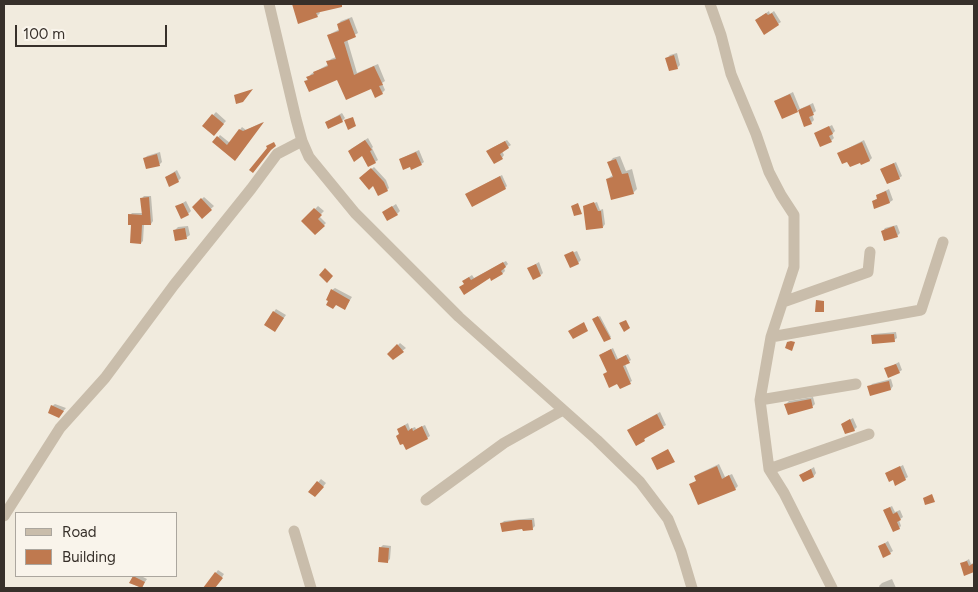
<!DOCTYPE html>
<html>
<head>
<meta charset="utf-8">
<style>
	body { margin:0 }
	#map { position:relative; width:978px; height:592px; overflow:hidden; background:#f1ebde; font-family:Figtree,sans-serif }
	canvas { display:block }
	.frame { position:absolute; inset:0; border:5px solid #37302a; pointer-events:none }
	.legend { position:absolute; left:15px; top:512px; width:162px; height:65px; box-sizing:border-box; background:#f9f4eb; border:1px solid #aba69e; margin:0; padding:6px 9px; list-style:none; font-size:15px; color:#37302a }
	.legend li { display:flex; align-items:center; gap:10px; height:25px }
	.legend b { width:25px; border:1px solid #aba69e }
	.scale { position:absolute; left:15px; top:25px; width:152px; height:22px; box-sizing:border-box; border:2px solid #37302a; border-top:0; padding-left:6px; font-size:15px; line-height:18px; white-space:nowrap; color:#37302a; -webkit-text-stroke:4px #f9f4eb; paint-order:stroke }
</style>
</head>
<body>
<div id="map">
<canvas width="978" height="592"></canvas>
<div class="frame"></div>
<ul class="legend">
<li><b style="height:6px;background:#c9bdab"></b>Road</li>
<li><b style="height:14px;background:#bf794f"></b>Building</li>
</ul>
<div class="scale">100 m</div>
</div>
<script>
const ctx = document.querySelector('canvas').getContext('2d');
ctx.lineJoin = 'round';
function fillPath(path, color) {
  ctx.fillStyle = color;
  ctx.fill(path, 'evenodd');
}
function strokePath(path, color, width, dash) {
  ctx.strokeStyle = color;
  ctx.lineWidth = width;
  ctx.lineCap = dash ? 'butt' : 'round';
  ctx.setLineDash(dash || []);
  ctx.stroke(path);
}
const shadow = new Path2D(`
	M293 4H337V5L319 11 320 13 317 16 299 22Z
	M769 11 770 14 774 11 781 22 765 33 759 18Z
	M352 17 358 33 347 39 357 73 378 64 385 81 382 83 385 90 382 93 371 88 337 78 306 81 311 74 329 64 328 62 331 59 336 57 328 36 332 33 340 29 338 24 341 21Z
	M677 53 680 65 677 68 667 58 670 55Z
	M793 92 800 109 813 103 816 111 812 114 814 120 811 123 805 126 799 109 797 111 775 101Z
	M216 112 226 121 214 134 204 125Z
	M342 113 345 118 342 121 326 122Z
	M263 122 237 158 214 142 220 135 230 143 242 127 246 130Z
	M832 125 835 131 832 134 834 138 831 141 815 134Z
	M368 138 373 147 372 148 378 160 375 162 351 149Z
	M507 140 511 145 502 151 504 155 502 158 490 149Z
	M864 140 872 158 870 160 862 163 839 153Z
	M419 150 424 162 421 164 400 159Z
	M160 152 162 162 160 164 147 168 145 158 147 156Z
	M620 156 626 171 632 169 637 189 633 193 607 179 613 175 609 163 613 158Z
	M896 162 902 176 899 178 882 169Z
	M374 167 386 180 389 188 387 190 361 178Z
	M177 170 181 178 178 181 166 177Z
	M502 175 507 186 505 188 466 194Z
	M889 189 893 200 890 202 875 207 873 201 878 198 877 195Z
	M144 196H151L153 221 151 224H144L143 241 141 243 130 215 132 213H143L141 199Z
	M204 197 214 206 202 217 193 207Z
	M186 201 191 211 188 214 176 207Z
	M597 202 600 210 603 209 605 224 603 227 585 207Z
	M396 204 400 211 397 214 387 210Z
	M318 206 324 211 319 216 326 223 315 234 303 221Z
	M897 225 900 233 897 236 883 231 885 228Z
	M188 226 190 235 187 237 176 239 175 230 178 227Z
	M577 251 581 260 578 263 567 255Z
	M506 261 508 264 504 268 505 271 503 273 465 284 466 279 472 275 474 278Z
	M539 262 543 273 541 275 529 268Z
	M335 288 352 297 345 308 332 290Z
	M276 309 286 315 275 330 265 324Z
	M600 316 611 337 610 338 595 319Z
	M896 332 897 338 894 340 872 336 874 334Z
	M400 343 406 348 393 358 389 354Z
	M613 348 618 359 628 354 631 360 625 364 632 381 620 388 609 372 602 354Z
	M899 362 902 370 899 372 886 369Z
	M891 379 893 386 891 389 869 387 872 384Z
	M813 397 815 404 813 406 786 404 789 401Z
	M55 404 66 408 58 417 52 406Z
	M660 412 666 425 647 436 644 440 631 428Z
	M853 418 857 427 854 430 842 424Z
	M408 423 410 429 415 427 416 429 425 425 430 436 427 438 398 429Z
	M719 464 725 477 732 474 738 486 735 489 690 485 697 480 695 477 698 474Z
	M903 465 908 477 896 484 893 478 886 474Z
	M814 467 816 473 814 476 801 475Z
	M321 479 326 483 318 493 310 491Z
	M892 506 895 512 900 510 903 517 899 520 901 526 899 528 884 510Z
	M534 518 535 526 533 528 502 523 504 521Z
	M888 541 893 551 890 553 879 547Z
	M383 545 391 546 390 559 387 562 381 547Z
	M969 559 971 564 974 563V571L965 574 961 564Z
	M218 570 224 574 215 588H209L206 586Z
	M135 576H141L147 579 141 588 131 583Z
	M892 579 896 588H880L879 586 882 583Z`);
const building = new Path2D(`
	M292 4H342V7L316 13 318 17 298 24Z
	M766 13 768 15 772 13 779 25 764 35 755 20Z
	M349 19 356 37 344 42 354 75 374 66 383 85 379 86 383 94 375 98 371 89 346 100 337 80 309 92 304 81 308 80 306 77 314 74 313 72 328 66 326 61 336 59 327 35 339 31 337 24Z
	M674 55 678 69 669 71 665 58Z
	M253 89 243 102 236 104 234 95Z
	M790 94 798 112 782 119 774 101Z
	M810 105 814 115 809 117 812 124 804 127 798 110Z
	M212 114 224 124 214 136 202 126Z
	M340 115 343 122 328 129 325 122Z
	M353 117 356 126 348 130 344 120Z
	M264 122 235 161 212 142 217 136 227 145 239 129 243 131Z
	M829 126 833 134 829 136 832 142 820 147 814 133Z
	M365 140 372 150 370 151 376 163 368 167 362 156 354 162 348 151Z
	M505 141 509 148 500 154 503 159 494 164 486 151Z
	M274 142 276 146 271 150 253 173 249 170 267 148 266 146Z
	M862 142 870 161 861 165 860 163 850 167 847 162 842 164 837 153Z
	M416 152 422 165 411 170 410 167 403 170 399 159Z
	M157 154 160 166 146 169 143 158Z
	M616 159 622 174 628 173 634 194 611 200 606 179 613 177 607 162Z
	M894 163 900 179 887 184 880 169Z
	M371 168 384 182 388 191 378 196 373 186 369 190 359 178Z
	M175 172 179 182 169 187 165 177Z
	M500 176 506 189 472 207 465 194Z
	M886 191 890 203 874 209 872 201 877 199 876 195Z
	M149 197 151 225H142L141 244 130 243 131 225H128V214L142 215 140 198Z
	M201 198 212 210 202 219 192 207Z
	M594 202 598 211H601L603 228 586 230 583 206Z
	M183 203 189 215 181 219 175 206Z
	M578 203 582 214 574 216 571 206Z
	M392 206 398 215 387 221 382 212Z
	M314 208 322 215 318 219 325 226 315 235 301 221Z
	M894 226 898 237 884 241 881 231Z
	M185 228 187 239 175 241 173 230Z
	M573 251 579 264 570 268 564 255Z
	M503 262 506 267 501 271 503 274 491 281 490 278 464 295 459 287 464 284 462 281 469 277 471 280Z
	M536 264 541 276 533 280 527 268Z
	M325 268 333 276 327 283 319 275Z
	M331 289 350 300 345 310 336 305 333 309 326 305 328 301 326 300Z
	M816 300 824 301V312H815Z
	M273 311 284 318 275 332 264 325Z
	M598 316 611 339 604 342 592 319Z
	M626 320 630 328 624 332 619 323Z
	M584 322 588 331 573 339 568 331Z
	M894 334 895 342 872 344 871 335Z
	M791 341 795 342 792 351 785 348 787 342Z
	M397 344 404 352 393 360 387 354Z
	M611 349 616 360 626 355 630 363 623 366 631 384 620 389 617 384 609 388 603 374 607 372 599 355Z
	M896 364 900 373 888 378 884 368Z
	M889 381 891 390 870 396 867 386Z
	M811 399 813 408 788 415 784 404Z
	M51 405 64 411 59 418 48 413Z
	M657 414 664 428 644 439 645 441 636 446 627 430Z
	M850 419 855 431 845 434 841 424Z
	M405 425 408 431 412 428 413 431 422 426 428 439 406 450 403 444 400 445 396 436 399 434 397 429Z
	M668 449 675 462 657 470 651 458Z
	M717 466 722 479 729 475 736 490 698 505 689 484 696 481 694 476Z
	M900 466 906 480 895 486 893 480 889 482 885 473Z
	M811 469 814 477 803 482 799 475Z
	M317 481 324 487 315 497 308 492Z
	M932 494 935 502 925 505 923 498Z
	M890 507 893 514 897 512 901 520 897 522 900 529 893 532 883 510Z
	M519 520H532L533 530 523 531 522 529 502 532 500 523Z
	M885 543 891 554 883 558 878 546Z
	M379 547 389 548 388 563 378 562Z
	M967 561 969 566 974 563V572L964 576 960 563Z
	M215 572 223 578 215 588H203Z
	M133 576 145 582 142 588 129 583Z`);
const minor = new Path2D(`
	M269 4 296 119 302 141 309 157 355 213 459 317 597 440 640 482 668 519 681 551 692 588
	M710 4 721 35 731 74 756 134 769 172 781 195 794 215V267L771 337 760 400 769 469 784 493 832 588
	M783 302 868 272 870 252
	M771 337 921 310 943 242
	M760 400 856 384
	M769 469 869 434
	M426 500 504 443 563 410
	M4 516 60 428 105 378 174 285 251 189 277 154 302 141
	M294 531 311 588`);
fillPath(shadow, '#0003');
fillPath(building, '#bf794f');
strokePath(minor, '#c9bdab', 11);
</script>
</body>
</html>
